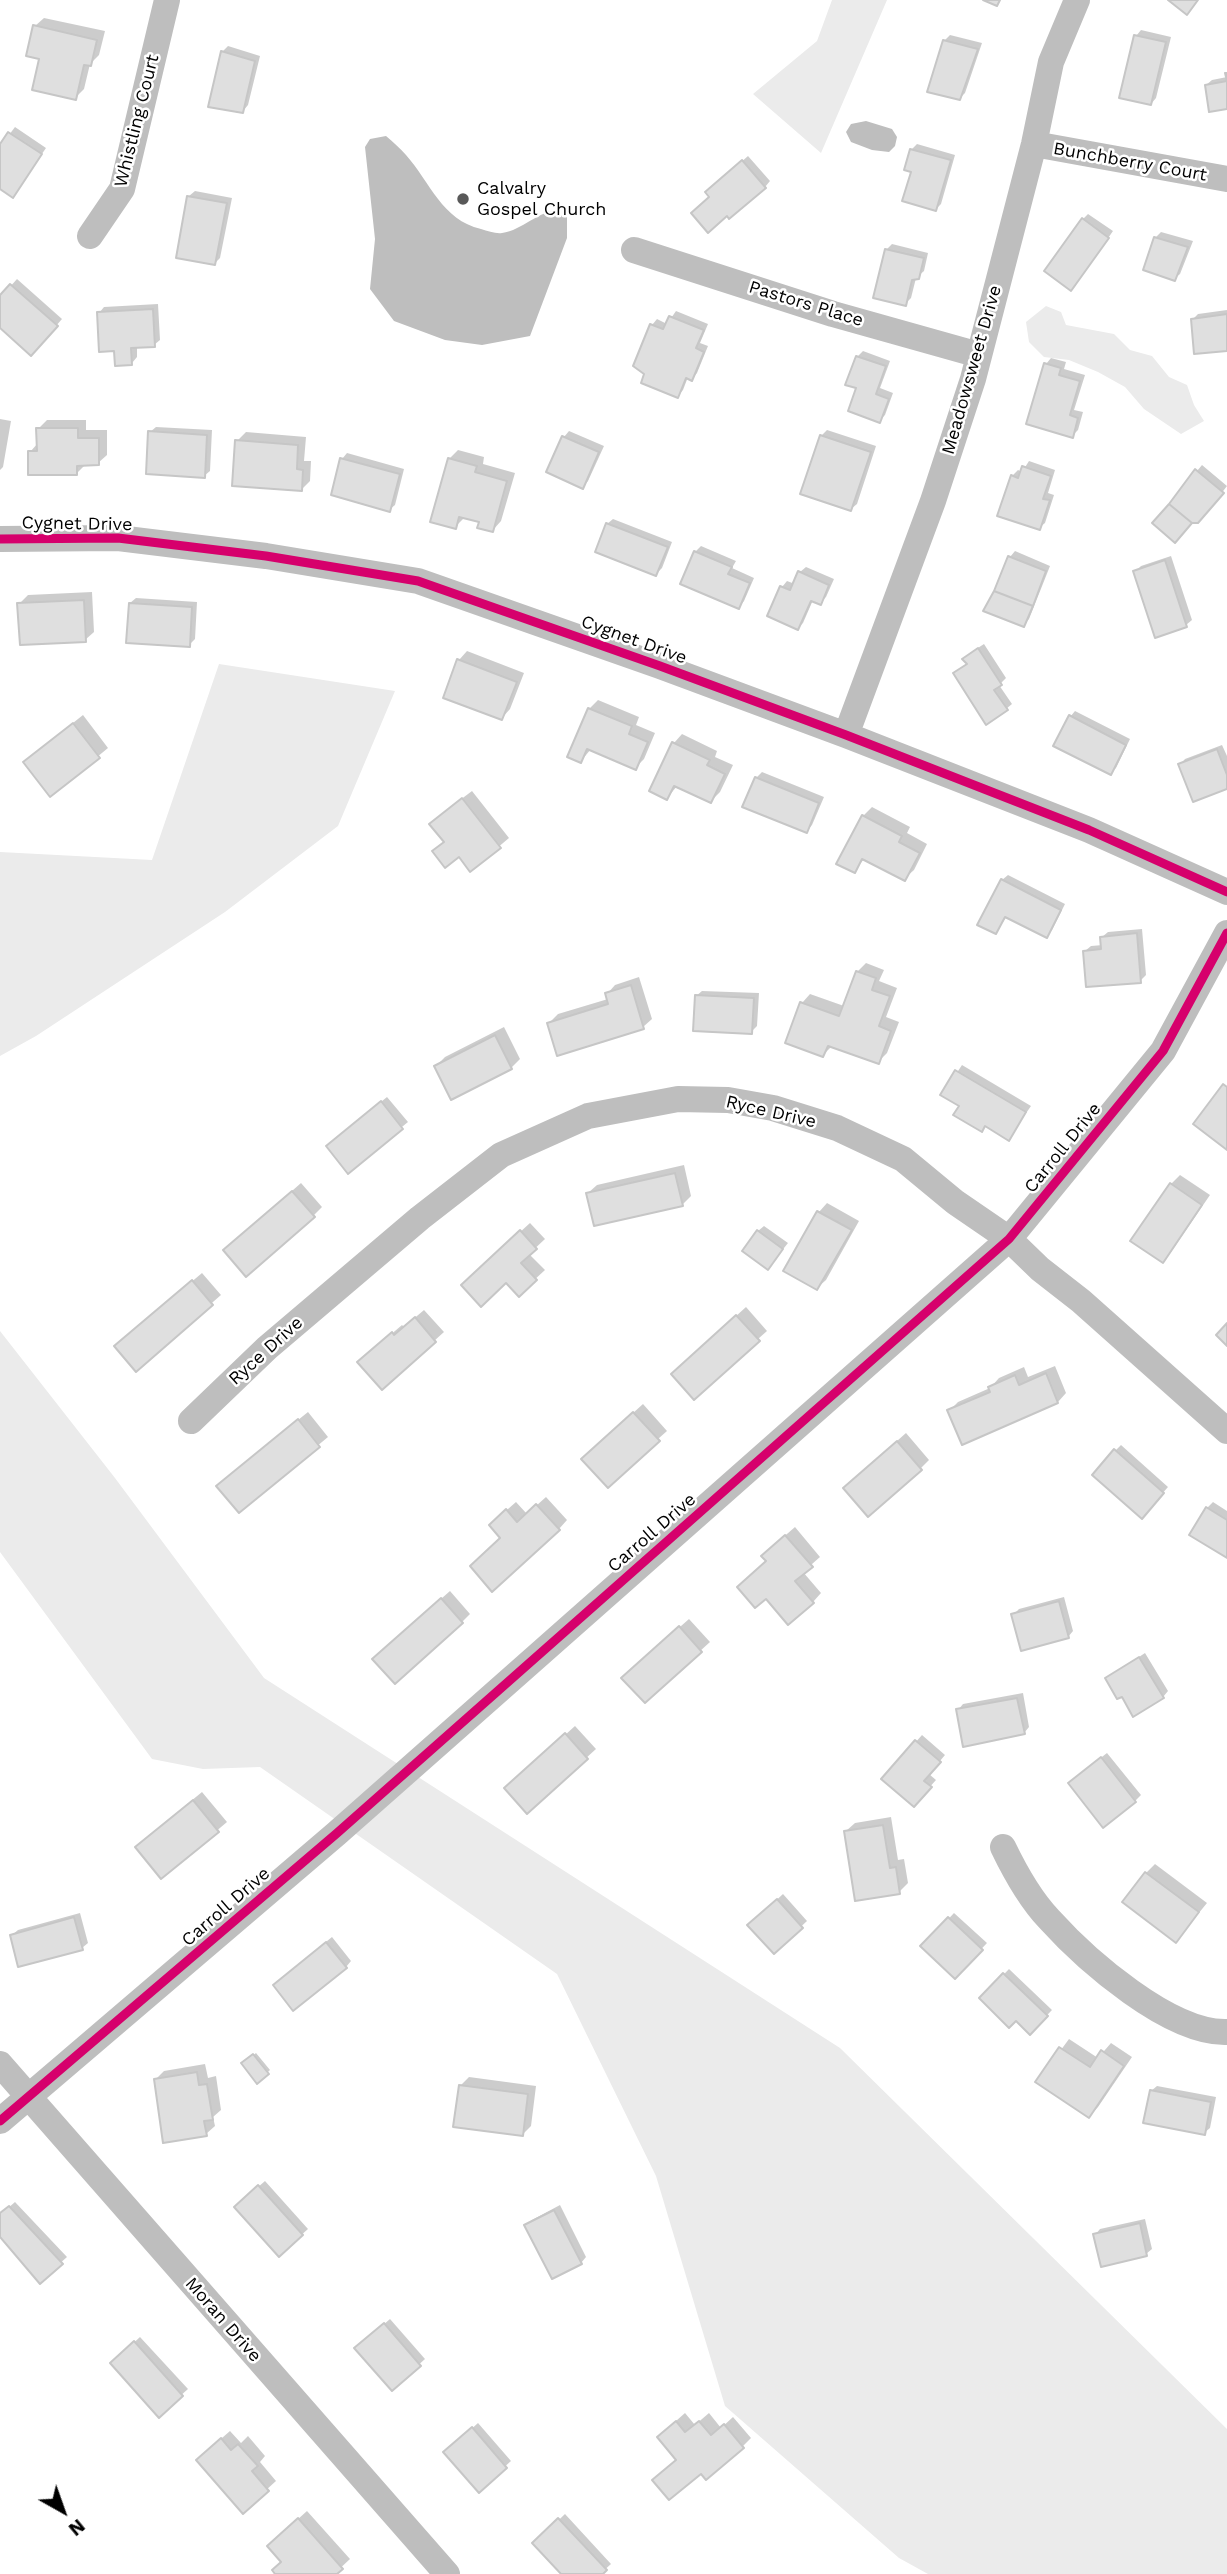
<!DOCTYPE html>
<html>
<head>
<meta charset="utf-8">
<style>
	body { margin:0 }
	#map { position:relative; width:1227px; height:2574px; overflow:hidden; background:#fff; font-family:"Work Sans",sans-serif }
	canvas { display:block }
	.north { position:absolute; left:28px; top:2476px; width:70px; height:70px; -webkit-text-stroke:5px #fff; paint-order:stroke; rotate:140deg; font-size:19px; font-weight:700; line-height:28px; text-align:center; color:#000 }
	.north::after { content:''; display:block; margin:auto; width:24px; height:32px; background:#000; clip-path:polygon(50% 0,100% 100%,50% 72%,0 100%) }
</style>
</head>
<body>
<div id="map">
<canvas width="1227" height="2574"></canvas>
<div class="north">N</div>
</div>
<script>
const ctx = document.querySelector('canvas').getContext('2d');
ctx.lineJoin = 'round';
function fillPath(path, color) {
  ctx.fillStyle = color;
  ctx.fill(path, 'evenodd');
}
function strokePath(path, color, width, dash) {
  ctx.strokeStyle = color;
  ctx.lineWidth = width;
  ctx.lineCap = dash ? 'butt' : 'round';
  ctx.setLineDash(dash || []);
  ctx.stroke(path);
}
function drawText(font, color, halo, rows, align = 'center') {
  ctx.font = font + ' "Work Sans",sans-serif';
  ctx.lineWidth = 5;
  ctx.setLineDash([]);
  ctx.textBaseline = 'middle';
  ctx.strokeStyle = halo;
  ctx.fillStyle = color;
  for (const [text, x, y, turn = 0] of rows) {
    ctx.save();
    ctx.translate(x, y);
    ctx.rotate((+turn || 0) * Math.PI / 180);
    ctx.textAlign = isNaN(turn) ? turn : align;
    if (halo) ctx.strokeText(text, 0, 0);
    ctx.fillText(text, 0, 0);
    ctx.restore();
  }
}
const green = new Path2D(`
	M832 0H887L821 153 753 94 817 41Z
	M1046 306 1061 312 1066 325 1114 334 1130 350 1152 356 1169 377 1187 385 1194 405 1204 421 1181 434 1144 409 1125 387 1098 372 1069 360 1044 357 1029 342 1026 322Z
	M219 664 395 691 338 826 225 912 36 1036 0 1056V852L152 860Z
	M0 1331 115 1478 264 1678 840 2048 1227 2429V2574H928L899 2558 725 2406 656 2176 557 1974 260 1767 203 1769 152 1759 0 1552Z`);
const water = new Path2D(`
	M866 121 892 129 897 137 895 146 889 152 872 150 851 142 846 132 851 124Z
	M386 136C393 142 400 148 406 155 430 182 442 220 481 229 488 231 496 234 502 233 524 230 540 208 562 211L567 217V238L530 336 482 345 445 340 394 321 370 289 375 239 365 147 370 139Z`);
const shadow = new Path2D(`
	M44 18 105 31 99 55 90 64 84 89 75 98 41 58 35 26Z
	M1141 30 1171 37 1156 98 1151 104 1136 36Z
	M950 35 982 43 965 93 960 98 944 41Z
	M228 46 260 56 248 105 243 111 222 52Z
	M1227 77V107L1206 85 1212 80Z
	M15 127 46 148 13 196 0 187V147Z
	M917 144 955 155 941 204 936 209 913 170 911 150Z
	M748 156 770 181 765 187 712 197 713 187Z
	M195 191 232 198 220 258 215 263 189 196Z
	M1088 214 1113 231 1077 283 1083 219Z
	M1161 232 1193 241 1180 274 1174 279 1155 238Z
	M892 244 928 253 924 271 916 278 911 298 905 304 886 250Z
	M17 279 62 319 37 348 0 326V298Z
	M158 304 160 340 154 345 137 346V357L132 363 115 349 99 313 104 307Z
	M1227 310V349L1192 320 1198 314Z
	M676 311 708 324 700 343 708 346 697 373 692 379 688 377 683 390 678 396 646 374 652 325 657 319 667 324Z
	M863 351 890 361 880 388 893 393 885 415 879 421 858 387 857 357Z
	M1051 358 1066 362 1064 369 1085 375 1074 410 1083 412 1078 430 1072 436 1046 364Z
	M0 419 11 421 3 467 0 470Z
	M47 420H86V430H107V455L98 463 86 464 77 473 30 452 38 443V429Z
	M156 427 212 430 210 471 204 476 150 432Z
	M827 430 876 446 857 504 851 509 821 436Z
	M569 431 604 446 588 481 583 487 548 471 564 437Z
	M246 432 306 437 304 461H311L310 481 301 490 237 441Z
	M458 450 484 457 483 464 515 473 501 521 493 530 481 521 464 518 455 527 449 459Z
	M347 453 404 469 395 505 389 510 342 459Z
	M1029 461 1055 470 1048 493 1054 495 1045 523 1039 528 1012 476 1018 470 1022 472Z
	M1202 465 1227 486 1204 516 1197 471Z
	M613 519 672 542 662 568 656 574 607 524Z
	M701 546 736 561 732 568 754 578 744 601 739 607 695 552Z
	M1015 551 1050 566 1029 619 1023 625 986 610 1010 557Z
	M1171 556 1192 620 1186 625 1135 572 1141 566Z
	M806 567 834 579 826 597 820 603 813 600 803 623 798 628 769 615 782 587 787 581 795 584 800 572Z
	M92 592 94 632 85 640 19 604 28 595Z
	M136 598 197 602 195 639 189 645 130 603Z
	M984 644 1006 678 999 685 1012 704 1006 709 956 673 968 663 964 659 970 653Z
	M467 651 524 673 510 709 502 718 459 660Z
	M598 700 639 717 636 725 655 733 644 759 635 768 591 749 581 761 589 709Z
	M1075 711 1130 739 1116 768 1110 773 1070 717Z
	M83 715 108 748 51 795 34 754Z
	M682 734 717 751 715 757 733 765 720 792 711 801 678 785 667 798 674 743Z
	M1222 745 1227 756V787L1180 765 1185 759Z
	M762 772 824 797 812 825 807 831 756 778Z
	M472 791 509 838 471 870 446 841 440 815Z
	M872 807 910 827 907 833 927 844 914 870 905 878 865 858 854 871 863 816Z
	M1008 875 1065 904 1052 930 1046 936 1007 916 996 932 1002 880Z
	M1142 929 1146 975 1140 981 1085 951 1091 946 1103 945 1102 937 1108 932Z
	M866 963 884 970 879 981 897 988 886 1017 899 1022 887 1053 878 1062 832 1046 823 1055 787 1042 802 1003 810 994 844 1006 857 972Z
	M639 977 652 1019 643 1027 549 1023 558 1014 608 999 607 994 615 985Z
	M702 991 759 993 757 1026 751 1032 696 996Z
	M504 1027 520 1059 511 1068 436 1066 445 1057Z
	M962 1065 1031 1106 1009 1138 986 1125 982 1130 961 1106 942 1095Z
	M387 1097 408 1122 348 1171 333 1141Z
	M684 1165 691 1196 682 1205 588 1193 597 1185Z
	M1180 1175 1210 1195 1171 1252 1163 1260 1171 1184Z
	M301 1183 322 1207 313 1216 234 1242Z
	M827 1203 859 1221 826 1280 817 1288 785 1270 819 1212Z
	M530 1223 545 1239 529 1254 545 1270 519 1294 507 1281 472 1276Z
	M764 1226 788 1243 768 1268 758 1231Z
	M202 1273 221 1295 136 1369 125 1338Z
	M746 1307 767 1331 758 1339 682 1365Z
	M424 1310 444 1332 382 1388 368 1354 402 1325 404 1327Z
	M1055 1366 1066 1393 1058 1402 949 1411 958 1402 990 1388 999 1378 1024 1367 1028 1377Z
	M643 1404 667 1431 658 1439 592 1450Z
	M308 1412 328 1437 239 1511 227 1477Z
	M906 1433 929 1460 921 1468 854 1479Z
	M1121 1445 1168 1487 1147 1511 1115 1451Z
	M546 1497 567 1520 559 1529 502 1538 500 1516 516 1502 527 1514Z
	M1213 1502 1227 1511V1555L1207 1508Z
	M795 1527 820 1557 803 1572 821 1593 813 1602 768 1561 772 1547Z
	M450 1591 470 1614 462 1622 383 1650Z
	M1064 1597 1073 1631 1068 1637 1013 1615 1019 1609Z
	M689 1619 710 1642 645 1701 632 1669Z
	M1145 1653 1168 1691 1163 1697 1122 1694 1107 1678Z
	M1023 1693 1029 1727 1024 1733 958 1710 963 1704Z
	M575 1726 596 1749 527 1812 515 1780Z
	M922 1735 945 1755 929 1774 936 1780 919 1799 883 1779Z
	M1107 1753 1141 1795 1135 1801 1076 1777Z
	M202 1792 227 1822 162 1877 146 1838Z
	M891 1817 898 1860 904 1859 908 1883 899 1892 846 1831 855 1823Z
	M1155 1864 1207 1903 1176 1941 1146 1873Z
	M783 1894 807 1921 774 1952 755 1920Z
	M80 1913 88 1943 82 1948 12 1935 18 1930Z
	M954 1913 987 1943 955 1977 923 1946Z
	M332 1937 351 1961 346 1967 280 1979Z
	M1009 1969 1052 2010 1030 2033 1016 2019 981 1998Z
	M1069 2039 1098 2058 1111 2043 1132 2057 1098 2107 1089 2116 1038 2081Z
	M256 2053 270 2070 258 2081 244 2063Z
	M205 2064 208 2078 216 2076 221 2110 213 2117 215 2126 206 2134 156 2079 164 2071Z
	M469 2077 536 2086 531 2126 522 2135 460 2086Z
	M1157 2086 1216 2097 1210 2128 1204 2133 1151 2091Z
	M265 2181 308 2229 279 2255 242 2201Z
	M15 2202 67 2257 40 2281 0 2235V2215Z
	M560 2205 586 2257 581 2263 526 2225 532 2220Z
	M1145 2219 1152 2249 1146 2254 1095 2235 1100 2229Z
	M390 2319 425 2359 392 2389 362 2343Z
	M140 2337 188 2389 159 2415 112 2363Z
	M685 2413 695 2425 709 2413 721 2428 733 2417 751 2438 742 2447 701 2471 668 2428Z
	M478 2423 511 2461 479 2490 446 2452Z
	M230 2431 241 2443 248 2436 265 2456 260 2462 276 2481 243 2511 207 2451Z
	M307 2511 350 2559 334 2574H277L283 2562 278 2537Z
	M565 2514 611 2564 600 2574H563L535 2543Z`);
const building = new Path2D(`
	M983 0H1000L997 6Z
	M1168 0H1198L1187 15Z
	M33 25 97 40 91 66 84 65 76 100 32 90 39 59 26 56Z
	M1134 35 1166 42 1151 105 1119 98Z
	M943 40 978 49 960 100 927 92Z
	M221 51 255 61 243 113 208 107Z
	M1225 73H1227V109L1209 112 1205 85 1227 81Z
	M8 132 42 154 13 198 0 189V144Z
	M910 149 951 160 936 211 902 201 911 172 904 170Z
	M742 160 766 188 729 219 727 216 708 233 691 213 709 197 705 192Z
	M187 196 227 203 215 265 176 258Z
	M1082 218 1109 238 1071 291 1044 271Z
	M1154 237 1188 247 1175 281 1143 270Z
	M885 249 924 258 919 279 912 280 906 306 873 298Z
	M10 284 58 326 31 356 0 328V295Z
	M153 309 155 347 131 348 132 365 115 366 114 351 99 352 97 312Z
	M1227 314V351L1194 354 1191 319Z
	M669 316 704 330 696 348 704 352 692 381 686 378 678 398 641 383 644 374 633 366 650 324 663 329Z
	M856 356 886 366 876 394 889 399 880 423 848 411 856 388 845 385Z
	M1044 363 1061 368 1059 375 1080 381 1070 415 1078 418 1073 438 1026 424Z
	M36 428H78V438H99V465L77 466V475H28V451H37Z
	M148 431 207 435 205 478 146 474Z
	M820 435 871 452 851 511 800 494Z
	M562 436 599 452 583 489 546 472Z
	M235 440 298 445 297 469 303 470 302 491 232 486Z
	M340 458 400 474 390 512 331 495Z
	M448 458 477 466 475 472 507 481 493 532 477 528 479 522 459 517 456 529 430 522Z
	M1022 466 1051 476 1043 499 1050 500 1040 530 997 516 1011 475 1018 478Z
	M1195 469 1224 493 1198 523H1192L1169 504Z
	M1169 504 1192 523 1175 543 1152 523Z
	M606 523 668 547 656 576 595 552Z
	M694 551 732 567 728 574 750 583 739 609 680 584Z
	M1008 556 1046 571 1033 606 994 591Z
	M1165 560 1187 627 1155 638 1133 571Z
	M798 571 829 585 821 605 811 601 798 630 767 616 780 586 790 590Z
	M994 591 1033 606 1024 627 983 611Z
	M84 600 86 642 20 645 17 603Z
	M129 603 192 607 190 647 126 643Z
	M978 648 1002 685 994 690 1008 710 986 725 953 673 967 664 962 659Z
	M457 659 517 682 502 720 443 698Z
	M588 708 632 726 629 734 648 742 636 770 587 749 581 763 567 757Z
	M1069 715 1126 745 1111 775 1053 746Z
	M73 723 100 758 50 797 23 762Z
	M672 742 710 760 707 765 725 774 711 803 674 786 667 800 649 791Z
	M1217 749 1227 775V789L1193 802 1178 764Z
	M755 777 819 803 807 833 742 807Z
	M462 798 501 848 470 872 459 857 445 868 432 851 444 842 429 824Z
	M862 815 902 836 899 842 920 853 905 881 862 859 855 873 836 864Z
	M1001 879 1061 910 1047 938 1005 917 996 934 977 925Z
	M1137 933 1141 983 1086 987 1083 951 1101 949 1100 937Z
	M856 971 876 978 872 990 890 996 879 1026 891 1031 879 1064 828 1046 823 1057 785 1043 800 1002 839 1016Z
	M631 985 644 1029 557 1056 547 1023 608 1004 605 993Z
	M695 995 754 998 752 1034 693 1031Z
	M495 1035 512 1069 451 1100 434 1066Z
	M955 1070 1026 1112 1009 1141 985 1126 982 1132 953 1115 959 1106 940 1095Z
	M1223 1084 1227 1087V1150L1193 1124Z
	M381 1101 403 1129 348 1174 326 1146Z
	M675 1173 683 1206 594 1226 586 1193Z
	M1170 1183 1202 1205 1163 1263 1130 1241Z
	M292 1191 315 1217 246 1277 223 1250Z
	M817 1211 852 1230 817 1290 783 1271Z
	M520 1230 537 1249 521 1263 537 1280 519 1297 506 1283 481 1307 461 1285Z
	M757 1230 783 1249 768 1270 742 1251Z
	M192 1280 213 1305 136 1372 114 1346Z
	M736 1315 760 1341 694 1400 671 1374Z
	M415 1317 436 1342 382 1390 357 1362 392 1332 394 1335Z
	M1227 1323V1346L1216 1335Z
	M1046 1373 1058 1403 962 1445 947 1410 990 1392 988 1387 1015 1375 1019 1385Z
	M633 1412 660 1441 608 1488 581 1459Z
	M298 1419 320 1447 239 1513 216 1486Z
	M897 1441 922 1470 868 1517 843 1488Z
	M1114 1449 1164 1493 1142 1519 1092 1475Z
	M536 1504 560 1530 492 1592 470 1566 500 1538 489 1525 506 1509 517 1522Z
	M1206 1507 1227 1520V1558L1189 1535Z
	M785 1535 813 1567 795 1581 814 1603 788 1625 766 1599 755 1608 737 1587 766 1561 761 1556Z
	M441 1598 463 1623 395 1684 372 1659Z
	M1059 1601 1069 1638 1021 1651 1011 1614Z
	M679 1626 702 1652 645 1703 621 1678Z
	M1139 1657 1164 1698 1133 1717 1122 1697 1117 1699 1105 1678Z
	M1017 1698 1025 1734 963 1747 956 1709Z
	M565 1733 588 1759 527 1814 504 1788Z
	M915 1740 941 1762 924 1781 932 1787 914 1807 881 1779Z
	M1101 1757 1136 1802 1103 1828 1068 1783Z
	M193 1800 219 1832 161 1879 135 1847Z
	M883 1825 890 1868 896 1867 900 1894 855 1901 844 1831Z
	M1145 1872 1199 1912 1176 1943 1122 1902Z
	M777 1899 803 1928 774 1954 747 1925Z
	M74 1917 83 1950 18 1967 10 1935Z
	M948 1917 983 1950 955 1979 920 1946Z
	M326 1942 347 1968 293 2011 273 1985Z
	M1003 1973 1048 2016 1030 2035 1016 2021 1009 2028 979 1998Z
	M1059 2047 1090 2067 1101 2050 1124 2066 1089 2118 1035 2082Z
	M253 2054 269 2074 257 2084 241 2063Z
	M197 2072 199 2085 207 2084 213 2120 204 2121 207 2136 163 2143 154 2079Z
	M459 2085 528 2094 523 2136 453 2127Z
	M1150 2090 1211 2102 1205 2135 1143 2123Z
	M258 2185 303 2235 279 2257 234 2207Z
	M9 2206 63 2264 40 2284 0 2237V2213Z
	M554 2210 582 2264 552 2279 524 2225Z
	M1140 2223 1147 2256 1101 2267 1093 2234Z
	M384 2323 421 2366 392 2391 354 2348Z
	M134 2341 183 2396 159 2418 110 2363Z
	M676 2421 685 2432 699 2421 711 2435 724 2424 744 2448 706 2480 701 2474 669 2500 652 2480 676 2460 657 2437Z
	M472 2427 507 2468 479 2493 443 2452Z
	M221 2438 231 2450 238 2444 258 2466 252 2471 269 2491 243 2514 196 2460Z
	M298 2518 343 2569 337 2574H275L272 2570 281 2562 267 2546Z
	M558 2518 607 2570 603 2574H561L532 2543Z`);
const street = new Path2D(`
	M1034 144 1227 179
	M90 236 122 189 167 0
	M634 250 833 314 979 355
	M0 539 118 538 266 556 418 581 660 666 846 735 1089 830 1227 892
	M846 735 933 501 973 379 1034 144 1051 62 1077 0
	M191 1421 267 1348 420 1218 501 1155 588 1116 678 1099 728 1100 773 1108 837 1128 903 1159 955 1202 1009 1239 1040 1269 1081 1301 1227 1431
	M1003 1847C1015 1872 1029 1898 1049 1919 1086 1960 1170 2034 1227 2032
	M0 2064 447 2574
	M0 2121 336 1834 1009 1239 1163 1051 1227 933`);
const cycleway = new Path2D(`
	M0 539 118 538 266 556 418 581 660 666 846 735 1089 830 1227 892
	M0 2121 336 1834 1009 1239 1163 1051 1227 933`);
const markers = [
	[463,199,7,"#595959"]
];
const streetNames = [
	["Whistling Court",137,121,-76],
	["Bunchberry Court",1130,162,10],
	["Pastors Place",806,304,17],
	["Meadowsweet Drive",972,370,-74],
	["Cygnet Drive",77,524,1],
	["Cygnet Drive",634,640,20],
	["Ryce Drive",771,1112,13],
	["Carroll Drive",1063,1148,-51],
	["Ryce Drive",266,1351,-42],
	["Carroll Drive",652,1533,-41],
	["Carroll Drive",226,1907,-41],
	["Moran Drive",223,2320,49]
];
const poiNames = [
	["Calvalry",477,189],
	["Gospel Church",477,210]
];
fillPath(green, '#ebebeb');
fillPath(water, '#bebebe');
fillPath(shadow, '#0003');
fillPath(building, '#dfdfdf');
strokePath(building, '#c6c6c6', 2);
strokePath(street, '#bebebe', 26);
strokePath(cycleway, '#d6006c', 9);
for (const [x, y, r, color] of markers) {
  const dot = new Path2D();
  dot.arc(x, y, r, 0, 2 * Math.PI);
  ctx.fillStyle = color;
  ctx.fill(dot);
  strokePath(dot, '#fff', 2.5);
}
drawText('18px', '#000', '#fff', streetNames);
drawText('18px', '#000', '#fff', poiNames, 'left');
</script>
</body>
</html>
